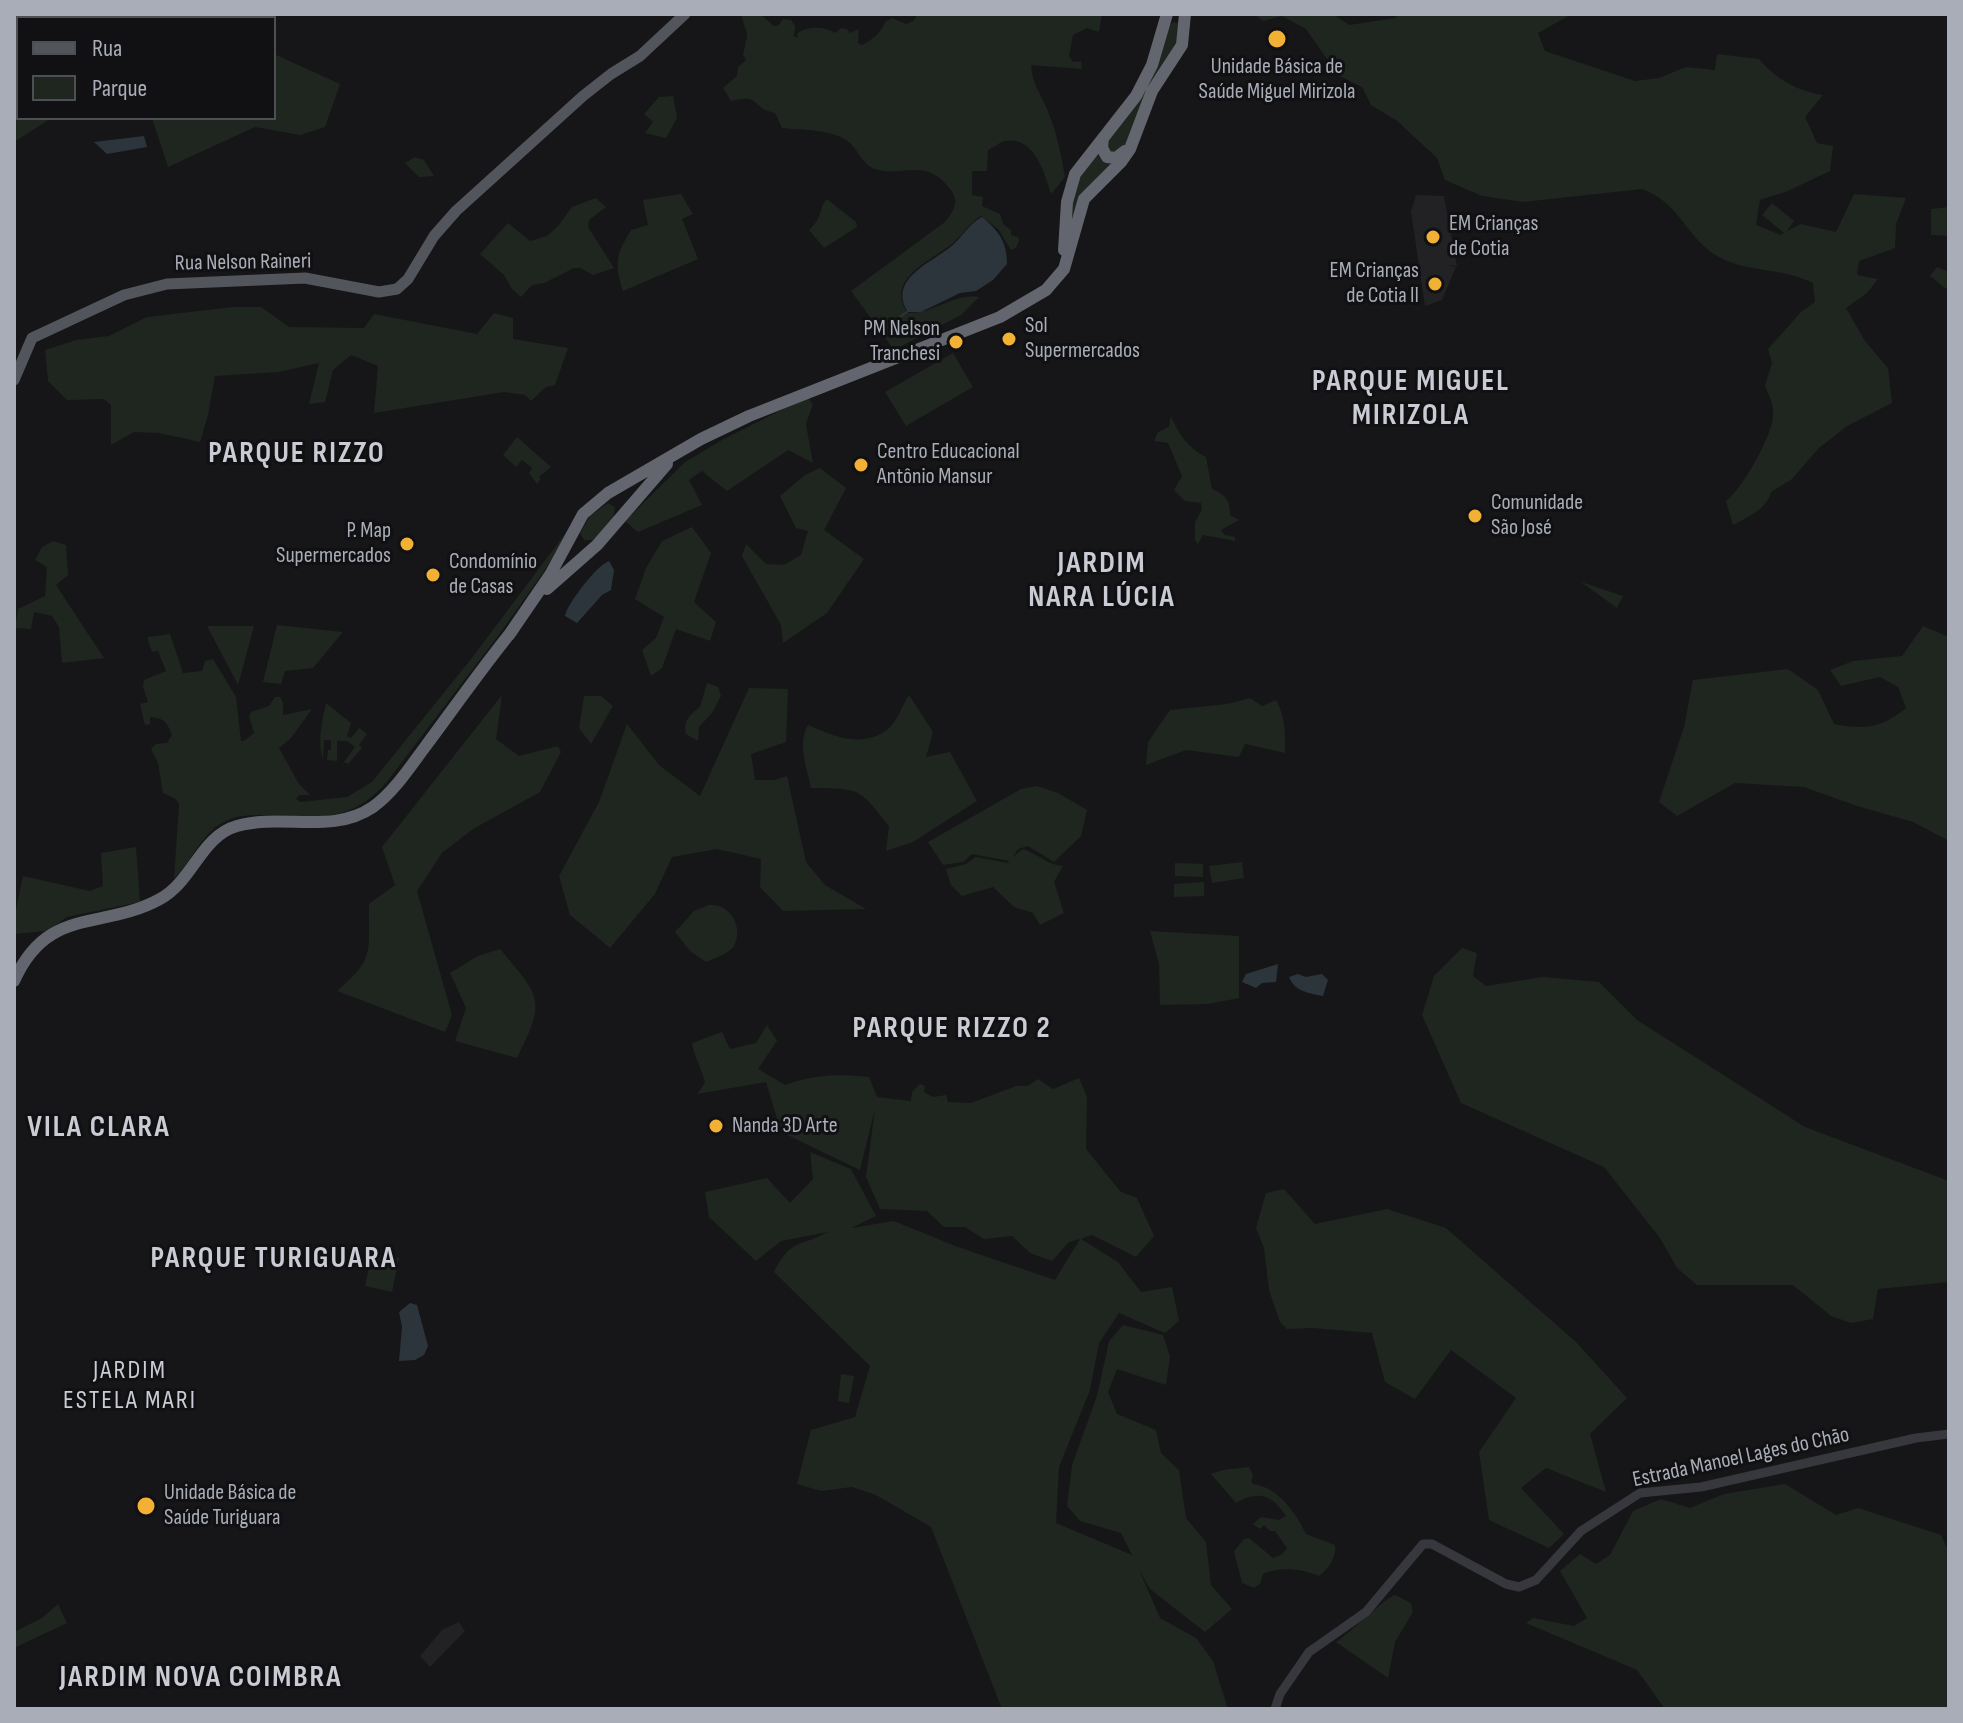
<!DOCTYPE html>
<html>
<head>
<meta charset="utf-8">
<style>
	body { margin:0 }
	#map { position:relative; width:1963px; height:1723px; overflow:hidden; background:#161618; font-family:"Sofia Sans Condensed",sans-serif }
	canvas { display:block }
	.frame { position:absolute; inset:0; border:16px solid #a8adb8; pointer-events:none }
	.legend { position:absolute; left:16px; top:16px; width:260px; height:104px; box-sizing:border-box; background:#111113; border:2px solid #4d4f55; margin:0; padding:10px 14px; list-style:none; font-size:24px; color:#a8adb8 }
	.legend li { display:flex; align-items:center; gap:16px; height:40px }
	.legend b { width:40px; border:2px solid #4d4f55 }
</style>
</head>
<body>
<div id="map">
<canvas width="1963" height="1723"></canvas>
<div class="frame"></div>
<ul class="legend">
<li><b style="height:10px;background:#53555c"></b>Rua</li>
<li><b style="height:22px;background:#1e261f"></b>Parque</li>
</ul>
</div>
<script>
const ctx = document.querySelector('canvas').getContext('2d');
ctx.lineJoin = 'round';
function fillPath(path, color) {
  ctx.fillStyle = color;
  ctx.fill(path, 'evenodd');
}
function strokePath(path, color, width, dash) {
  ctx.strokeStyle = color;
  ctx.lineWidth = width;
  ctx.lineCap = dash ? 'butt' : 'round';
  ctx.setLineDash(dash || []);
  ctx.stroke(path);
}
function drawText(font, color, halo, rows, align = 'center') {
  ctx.font = font + ' "Sofia Sans Condensed",sans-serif';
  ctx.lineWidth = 6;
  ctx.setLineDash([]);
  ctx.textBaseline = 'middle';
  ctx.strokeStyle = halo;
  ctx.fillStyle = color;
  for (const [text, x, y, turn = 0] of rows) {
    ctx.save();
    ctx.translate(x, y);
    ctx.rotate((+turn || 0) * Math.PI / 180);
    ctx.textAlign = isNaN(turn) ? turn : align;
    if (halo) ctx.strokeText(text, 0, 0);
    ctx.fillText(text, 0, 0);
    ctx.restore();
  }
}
const built = new Path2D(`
	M1416 195 1444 196 1457 266 1448 265 1456 267 1442 300 1425 306 1411 212Z
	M459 1622 465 1631 430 1667 420 1656 442 1630Z`);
const green = new Path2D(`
	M741 14H760L774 26 779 25 783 19 791 20 795 26 794 36 798 38 797 34C806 26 825 26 835 33L841 28 847 29 850 33 859 29 858 43 862 45C871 41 883 31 885 22L892 18 906 24 913 21 918 14H1102L1099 32 1087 28 1073 35 1069 56 1073 62 1081 61 1082 69 1031 65C1032 83 1040 92 1046 107 1056 129 1061 153 1065 177L1051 194C1045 174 1034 135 1005 141 1000 142 993 148 988 150L987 171H972V195L983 197 982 206 1000 214 1003 224 1011 230V235L1018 237 1019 241 1016 248 1011 250 998 229 981 216C969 223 964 233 954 242 934 260 883 278 908 313 934 314 953 293 979 297L961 315 894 350 851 291 945 222C954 211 960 201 950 189 926 156 901 178 875 169 863 165 858 150 849 142 832 129 802 130 782 128L775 113C750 108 762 93 731 101L723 88 737 76 738 67 746 60 743 55C750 26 747 39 741 14Z
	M1254 14H1333L1349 25 1395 18 1400 14H1572L1538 33 1545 51 1635 81 1659 78 1686 67 1715 70 1717 54 1759 59C1776 79 1797 91 1823 95L1805 117 1817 143 1833 146 1830 171 1788 191 1760 200 1756 225 1781 235 1784 233 1762 215 1772 203 1794 221 1787 231 1801 224 1836 232 1854 194 1906 198 1896 224 1895 248 1859 261 1857 275 1878 279 1867 293 1846 308 1865 341 1888 368 1892 403 1847 426 1819 448 1792 479 1771 492C1767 509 1748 517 1733 525L1726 501C1742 489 1771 438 1773 417 1774 406 1770 397 1765 386L1772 363 1768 349 1801 312 1815 302 1813 283C1781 267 1748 273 1719 257 1686 239 1681 203 1642 189L1523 202 1482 196 1445 180 1437 158 1396 120 1371 105 1362 87 1338 75 1306 29 1282 16 1263 21Z
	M1173 22 1179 23V42L1128 143 1118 153 1108 152V140L1169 26Z
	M274 54 340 84 325 127 300 135 255 127 168 167 152 118H274Z
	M673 96 677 118 666 138 645 133 653 122 644 114 659 97Z
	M20 118H47V121L14 142V120Z
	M1096 151 1102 161 1113 164 1072 225V191Z
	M415 157 424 160 434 176 419 177 405 163Z
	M681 194 693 214 682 219 698 259 623 291C614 264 616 254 631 230L648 225 643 200Z
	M596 198 606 207 589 220 588 227 614 268 593 275 580 268H574L544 283 532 285 521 297 512 289 504 275 480 254 508 223 530 241 547 236 559 225 572 207Z
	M827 199 856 222 857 227 824 248 809 230C824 216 818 209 827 199Z
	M1949 207V236L1931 235V209Z
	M1937 267 1949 272V291L1930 276Z
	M233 307H261L289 327 364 328 374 314 477 334 494 313 513 318V339L568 348 555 385 546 387 531 401 525 395 504 392 374 413 378 366 351 355 333 370 325 402 309 404 319 363 279 372 215 376 208 415 200 442 159 433 134 432 111 445V405L104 399 67 400 48 381 45 350 76 340 109 336 147 317Z
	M953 353 973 387 906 426 885 392Z
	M807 397 813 404 806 424 813 463 788 450 727 491 702 471 689 480 702 505 638 532 625 521 685 462 722 440Z
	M1171 416C1177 432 1190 450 1206 457L1212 489C1226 495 1230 500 1230 515L1239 520 1221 530 1225 535 1235 537V541L1203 535 1198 544 1195 540V522L1202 510 1201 503 1185 501 1174 490 1182 476 1168 443 1154 441 1158 432 1169 427Z
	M517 437 551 467 539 477 541 479 537 484 529 473 532 468 522 460 516 467 503 455Z
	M820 468 846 488 824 530 864 559 827 613 783 643 781 625 742 556 746 544 766 564 784 565 801 555 808 531 796 528 780 496 805 475Z
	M608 503 615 507 613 517 593 540H584L580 533 590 516Z
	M571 526 547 567 498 636 386 783C347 826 317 815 265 815 252 815 240 815 228 820 202 830 193 861 174 879L179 804 176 799 163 793 158 763 151 749 156 744 167 743 172 735C167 722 164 718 150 717V724L145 725 140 704 148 702 143 686 144 680 166 671 158 651 152 652 147 637 170 634 183 673 202 671 205 661 213 659 236 697 241 741H244L254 733 249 716 251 712 269 706 275 697H280L283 703V715L312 709 291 738 279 748 299 784 310 795H299L296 799 301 802 347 797 372 782 471 659Z
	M692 527 711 553 694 602 716 622 710 641 676 629 662 668 651 676 642 650 656 638 664 617 635 599 646 568 662 541Z
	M53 541 66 545 68 575 56 585 104 658 62 663 59 627 52 616 34 612 31 629 15 628 18 609 45 596 47 567 35 560 42 547Z
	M1581 582 1623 596 1617 608Z
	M277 625 343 632 313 668 285 671 281 684 263 682Z
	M207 626H254L238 685Z
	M1923 626 1949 637V688L1946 691 1949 695V841L1913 822 1857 806 1804 787 1735 783 1677 816 1659 802 1684 727 1693 680 1788 669 1818 690 1834 724C1865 730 1882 728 1906 708L1898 687 1880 677 1841 686 1830 670 1853 661 1902 656Z
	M707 683 718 687 721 696 712 713 699 727 698 741 686 734C683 721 690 714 700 707Z
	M749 688 788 689 786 742 751 754 755 780H775L787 776 806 862 825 885 866 909 783 911 760 887 761 859 717 849 672 857 655 894 610 948 570 915 559 876 599 802 627 724 659 765 700 796Z
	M502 695 496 739 519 756 558 746 561 752 540 792 473 829 442 853 417 891 452 1015 445 1032 337 991C376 958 368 952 369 904L395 885 382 847Z
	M909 695 933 732 926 757 950 752 977 801 913 842 886 851 889 826C858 787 861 789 811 788 807 767 797 744 808 725 833 736 863 749 888 729 897 722 903 704 909 695Z
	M584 696H601L613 706 591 744 579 728Z
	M1250 698 1262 706 1276 700C1286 717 1285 735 1285 753L1245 744 1239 757 1186 750 1146 765 1148 742 1170 710 1227 704Z
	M326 703 351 723 347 736 351 738 359 728 367 734 359 745 362 748 348 764 344 762 355 747 347 741H337V761L327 760 328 750H331V740H324L323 760C317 742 322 722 326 703Z
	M1037 786 1058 793 1087 810 1081 836 1054 862 1028 846 1018 849 1013 857 1023 849C1038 854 1048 865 1063 866L1054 882 1064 913 1040 925 1033 913 1014 907 993 887 962 896 951 885 946 869 966 864 976 857 1008 863 1009 861 972 854 963 862 943 865 928 842 1021 789Z
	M136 847 140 902 67 917 47 931 14 934V920L23 876 90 891 103 886 101 853Z
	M1242 862 1244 878 1212 883 1209 866Z
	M1175 863 1203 864V877L1175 876Z
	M1204 882V896L1174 897V884Z
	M709 905C730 903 744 927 734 946 730 953 713 959 706 962L690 951 675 932 694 911Z
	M1150 931 1239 936V998L1208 1004 1160 1005 1159 964Z
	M1462 948 1477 953 1473 976 1486 986 1543 977 1599 982 1637 1020 1805 1127 1949 1181V1282L1878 1289 1873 1319 1851 1323 1831 1316 1793 1285H1697L1677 1268 1660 1238 1604 1167 1461 1103 1422 1015 1434 976Z
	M500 949C540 997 547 999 517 1058L455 1041 466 1008 450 973 478 956Z
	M767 1025 777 1041 758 1069 785 1085C814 1074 840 1074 869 1077L877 1097 911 1101 912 1092 920 1084 925 1086 924 1092 933 1097 946 1095 948 1102 971 1103 1016 1086H1028L1038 1079 1053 1089 1079 1078 1087 1097 1086 1149 1121 1192 1137 1198 1154 1236 1136 1257 1092 1235 1081 1239 1118 1262 1141 1292 1172 1287 1179 1321 1165 1333 1119 1313 1099 1343 1090 1390 1059 1467 1056 1523 1132 1555 1121 1533 1080 1521 1067 1506 1072 1465 1097 1396 1109 1341 1123 1325 1163 1335 1170 1357 1166 1385 1117 1369 1108 1392 1117 1414 1156 1430 1161 1453 1179 1470 1186 1518 1206 1542 1211 1585 1232 1609 1205 1632 1150 1589 1139 1570 1160 1618 1196 1638 1213 1661 1228 1709H1002L931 1527 876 1495 852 1487 821 1491 797 1484 811 1430 855 1417 870 1366 774 1272C790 1239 800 1247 828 1232L781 1241 756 1261 709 1217 705 1192 767 1178 790 1203 813 1179 810 1152 851 1169 876 1216 851 1228 894 1221 955 1246 1055 1280 1080 1239 1069 1242 1052 1261 1030 1253 1012 1236 984 1239 965 1227H944L927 1211 880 1209 866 1177 875 1109 860 1170 781 1132 766 1082 697 1094 705 1083C702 1068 694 1057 692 1043L722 1032 730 1049 756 1043Z
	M1284 1189 1315 1224 1387 1209 1446 1228 1576 1342 1627 1398 1590 1434 1606 1492 1546 1468 1521 1488 1564 1534 1549 1548 1489 1520 1479 1452 1516 1398 1451 1350 1415 1399 1385 1382 1372 1333 1312 1328 1287 1329 1280 1322 1269 1290 1264 1248 1256 1228 1266 1193Z
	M372 1253 399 1258 392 1292 365 1286Z
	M841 1374 854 1376 849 1403 838 1401Z
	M1249 1467 1253 1475 1251 1481 1253 1484C1277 1486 1297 1514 1306 1534L1335 1545C1337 1556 1328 1570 1319 1576 1302 1569 1280 1566 1263 1574L1260 1584 1254 1588 1242 1583 1234 1551 1244 1539 1249 1538 1273 1558 1282 1554 1287 1548 1275 1531H1270L1264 1525 1260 1529 1253 1524 1261 1517 1279 1520 1286 1516C1272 1495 1259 1490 1236 1503L1211 1474 1223 1470Z
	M1785 1484 1836 1515 1858 1508 1941 1535 1949 1552V1709H1665L1637 1670 1526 1623 1533 1618 1574 1626 1587 1618 1560 1571 1580 1554 1596 1564 1610 1555 1633 1511 1661 1499 1690 1508 1724 1494Z
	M1395 1595 1411 1603 1413 1612 1395 1642 1388 1678 1336 1642C1350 1633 1386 1597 1395 1595Z
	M58 1604 67 1623 14 1648V1632L42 1618Z`);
const water = new Path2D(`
	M144 136 147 147 107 154 94 142Z
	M982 217C999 231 1007 242 1007 264L993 280 976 291 960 293 921 312H908C886 277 937 261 955 243 965 233 970 223 982 217Z
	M609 561 614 570 611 590 602 595 577 623 565 616C567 604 597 565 609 561Z
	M1278 964 1276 982 1262 983 1256 988 1242 982 1246 974Z
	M1298 974 1306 977 1322 974 1328 980 1323 996C1309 993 1295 992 1289 977Z
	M410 1303 417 1305 428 1346 424 1355 415 1360 399 1361 402 1327 399 1312Z`);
const stream = new Path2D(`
	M887 327 908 311`);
const minor = new Path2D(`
	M1275 1709 1280 1694 1309 1652 1366 1612 1423 1544H1432L1506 1584 1519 1587 1536 1580 1581 1531 1640 1493 1701 1487 1916 1438 1949 1434`);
const major = new Path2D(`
	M14 380 32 338 124 295 167 284 305 278 379 292 397 289 408 279 434 236 456 211 583 96 611 74 640 56 685 14`);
const highway = new Path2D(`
	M1103 138 1102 148 1107 157 1116 158 1125 151
	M1064 250 1067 202 1075 174 1136 96 1152 65 1167 14
	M547 589 597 545 667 464
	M509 635 550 575 583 514 608 493 701 439 749 416 1000 317 1046 290 1064 269 1084 199 1121 162 1130 149 1152 91 1182 45 1185 14
	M14 981C48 905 102 931 160 899 193 881 201 836 237 826 282 813 332 835 373 807 394 792 410 767 425 747 454 708 482 668 512 631`);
const markers = [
	[1277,39,10,"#f2b134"],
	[1433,237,8,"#f2b134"],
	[1435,284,8,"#f2b134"],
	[1009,339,8,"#f2b134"],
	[956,342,8,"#f2b134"],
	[861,465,8,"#f2b134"],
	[1475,516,8,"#f2b134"],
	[407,544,8,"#f2b134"],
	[433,575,8,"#f2b134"],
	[716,1126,8,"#f2b134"],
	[146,1506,10,"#f2b134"]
];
const poiNames = [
	["Unidade Básica de",1277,67,"center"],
	["Saúde Miguel Mirizola",1277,92,"center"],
	["EM Crianças",1449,224],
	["de Cotia",1449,249],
	["EM Crianças",1419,271,"right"],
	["de Cotia II",1419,296,"right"],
	["Sol",1025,326],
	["Supermercados",1025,351],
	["PM Nelson",940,329,"right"],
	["Tranchesi",940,354,"right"],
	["Centro Educacional",877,452],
	["Antônio Mansur",877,477],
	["Comunidade",1491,503],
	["São José",1491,528],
	["P. Map",391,531,"right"],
	["Supermercados",391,556,"right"],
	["Condomínio",449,562],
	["de Casas",449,587],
	["Nanda 3D Arte",732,1126],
	["Unidade Básica de",164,1493],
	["Saúde Turiguara",164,1518]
];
const streetNames = [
	["Rua Nelson Raineri",243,263,-1],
	["Estrada Manoel Lages do Chão",1741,1458,-12]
];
const quarterNames = [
	["JARDIM",130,1371],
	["ESTELA MARI",130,1401]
];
const districtNames = [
	["PARQUE MIGUEL",1411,382],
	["MIRIZOLA",1411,416],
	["PARQUE RIZZO",297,454],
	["JARDIM",1102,564],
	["NARA LÚCIA",1102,598],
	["PARQUE RIZZO 2",952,1029],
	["VILA CLARA",99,1128],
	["PARQUE TURIGUARA",274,1259],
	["JARDIM NOVA COIMBRA",201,1678]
];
fillPath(built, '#222225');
fillPath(green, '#1e261f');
fillPath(water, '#2c353c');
strokePath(stream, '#2c353c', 2);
strokePath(minor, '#37383d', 9);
strokePath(major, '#53555c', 11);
strokePath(highway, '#63666e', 12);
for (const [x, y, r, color] of markers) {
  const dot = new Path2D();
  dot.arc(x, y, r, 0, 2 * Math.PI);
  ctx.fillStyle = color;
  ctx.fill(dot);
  strokePath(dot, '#111113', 3);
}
drawText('22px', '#a8adb8', '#111113', poiNames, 'left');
drawText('22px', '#a8adb8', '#111113', streetNames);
ctx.letterSpacing = '2px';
drawText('26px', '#c9ccd4', '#111113', quarterNames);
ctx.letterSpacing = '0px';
ctx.letterSpacing = '2px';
drawText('bold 30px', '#c9ccd4', '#111113', districtNames);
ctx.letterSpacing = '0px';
</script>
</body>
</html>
